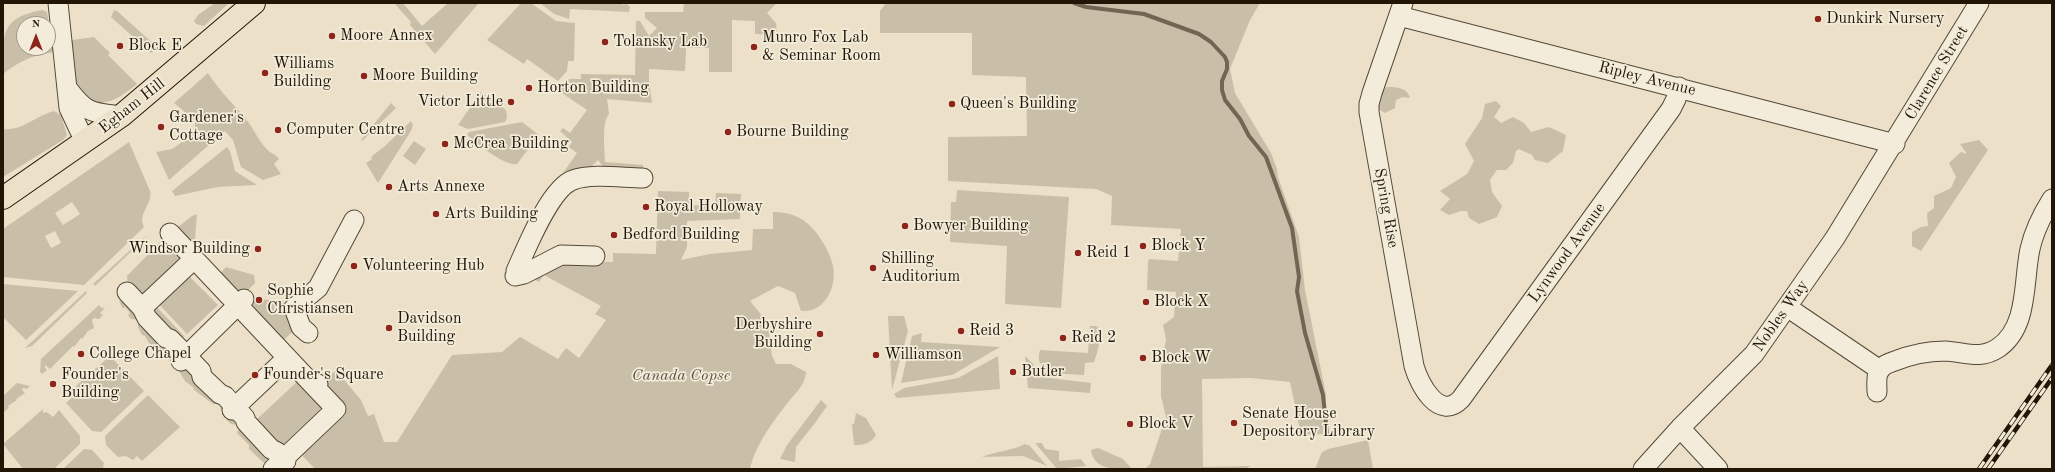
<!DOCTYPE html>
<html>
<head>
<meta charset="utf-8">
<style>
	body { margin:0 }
	#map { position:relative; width:2055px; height:472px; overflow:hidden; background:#ece1c8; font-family:"Old Standard TT",serif }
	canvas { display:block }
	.frame { position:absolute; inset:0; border:4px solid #211606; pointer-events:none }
	.north { position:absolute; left:16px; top:16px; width:40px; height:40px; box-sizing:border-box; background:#f3ecdb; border:1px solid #9f9686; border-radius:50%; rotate:0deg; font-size:11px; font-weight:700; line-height:16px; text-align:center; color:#211606 }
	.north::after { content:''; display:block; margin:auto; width:14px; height:18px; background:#8f2418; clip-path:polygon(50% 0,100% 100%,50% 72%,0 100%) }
</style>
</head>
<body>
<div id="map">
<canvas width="2055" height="472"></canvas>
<div class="frame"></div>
<div class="north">N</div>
</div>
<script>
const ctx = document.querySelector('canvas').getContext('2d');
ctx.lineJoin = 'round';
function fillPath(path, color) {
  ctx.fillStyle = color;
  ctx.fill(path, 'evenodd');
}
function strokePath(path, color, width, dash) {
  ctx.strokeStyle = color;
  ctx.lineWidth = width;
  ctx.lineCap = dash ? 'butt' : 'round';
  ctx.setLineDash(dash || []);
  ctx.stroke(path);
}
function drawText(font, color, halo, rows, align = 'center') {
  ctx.font = font + ' "Old Standard TT",serif';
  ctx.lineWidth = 3.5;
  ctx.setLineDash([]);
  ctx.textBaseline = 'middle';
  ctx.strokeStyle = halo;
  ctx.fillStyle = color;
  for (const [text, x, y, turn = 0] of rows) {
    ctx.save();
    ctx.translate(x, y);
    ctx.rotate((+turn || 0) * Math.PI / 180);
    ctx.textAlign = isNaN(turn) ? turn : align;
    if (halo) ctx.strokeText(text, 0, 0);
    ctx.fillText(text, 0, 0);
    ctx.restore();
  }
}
const green = new Path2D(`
	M215 3H229L204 26 196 24 194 21 198 15Z
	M394 3H403L422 26 448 3H479L435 54 410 25 411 22Z
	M521 3H531L556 21 575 23 574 61H568L567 71 558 81 527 59 524 64 487 40Z
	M540 3H620L624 5 626 3 630 7 629 12 570 9 569 19 554 14Z
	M684 3H777L767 13 776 23 777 35 755 34V21L732 20V72H709V48H686L685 71 649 69V81L652 103 607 99 609 114C601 123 605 150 605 162L643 165V168L641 170 605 169 598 160 590 168 558 180 577 153 569 147 572 142 560 131 563 128 570 133 587 110 559 91 569 79H581V74L635 75 636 21H640L649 36 657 28 645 18V12H683Z
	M886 3H1260L1250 20 1230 69 1235 93 1271 153 1277 169 1278 177 1299 237 1305 290 1326 395 1323 434 1301 435 1290 382 1251 378 1202 379 1203 467 1251 466 1245 469H1145L1150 464 1166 417 1161 396V369L1166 339 1163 325 1174 317 1176 292 1147 290 1148 262 1149 259 1178 261 1181 229 1111 225 1112 196 1096 189 948 181V137L1027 136 1026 77 972 75V33H880V11Z
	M42 10 47 12 54 52C32 56 21 60 3 74 3 34 0 18 42 10ZM24 24H48V48H24Z
	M114 10 117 11 157 47 151 53 111 17Z
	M94 37 110 53 108 55 137 84C124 94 105 111 88 97 84 94 79 90 77 86 74 77 73 51 72 40Z
	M208 73C219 91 235 105 248 122 255 131 260 144 270 152 273 154 276 155 279 159L274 164 281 174 263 180 241 167 233 140 225 131 169 180 156 152 172 149 195 133V120L174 103Z
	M1386 87C1396 87 1407 87 1410 98L1403 97 1396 100 1395 108 1385 113 1378 109V96Z
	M481 92 506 110 507 118 505 122 468 129 458 125Z
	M1496 101 1501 106 1494 117 1501 123 1513 117 1524 123 1531 132 1549 127 1566 135 1563 151 1548 163 1535 160 1532 155 1519 149 1516 151 1513 163 1506 170H1497L1490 180 1492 192 1502 206 1497 217 1479 224 1469 218 1467 211H1461L1449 215 1440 210 1450 199 1440 191 1467 174 1474 161 1465 144 1482 118 1485 104Z
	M391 103 396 108 362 141 361 140Z
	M54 111 61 115 67 135 63 140 3 177V129C23 131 35 116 54 111Z
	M411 121 413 125 411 131 378 183 366 163 371 160 372 156 385 146Z
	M522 122 539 135 517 164C505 167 477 143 467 135L469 132Z
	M1979 140 1988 150 1982 159 1921 251 1912 246V232L1921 227 1928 226 1927 213 1934 208V196L1951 188 1956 177 1949 163 1961 152 1967 154 1960 144Z
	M414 141 426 149 415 165 403 156Z
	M129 142 150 191C153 205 137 213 144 227L84 285 3 277V229ZM72 202 80 214 63 225 55 213ZM55 231 61 243 51 248 45 236Z
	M227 147 230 151 235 171 257 185 218 187 175 196 172 191Z
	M957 190 1069 197 1061 308 1005 304 1007 246 950 242 951 202H956Z
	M658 191 689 192V205L715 206 716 193 741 194 740 219 687 221V247L681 260 710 254 752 250 753 229H773V212C783 212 794 214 803 220 816 228 830 251 833 266 837 287 825 313 801 311L795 293 778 286 750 301 768 323 772 356 776 364H791L806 372C805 386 795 393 786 405 772 423 755 446 750 469H315L298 451 344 414 345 407 320 386 336 370 361 400 368 416 374 414 384 442H397L452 355 502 352 520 337 558 359 566 348 579 358 606 320 595 314 601 306 544 275 539 282 527 276 563 258 580 261 613 262V253L656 254Z
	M197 214 194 252 174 230 192 216Z
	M148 234 138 245 95 286 93 284Z
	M166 236 186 256 146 300 128 286 127 276Z
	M226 267 254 275 255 283 242 296 217 277Z
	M185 272 218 305 187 334 155 300Z
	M3 284 78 291 26 340 3 317Z
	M86 291 87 293 32 346 25 348Z
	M261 299C290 303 287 299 298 326L280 344 245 303Z
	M119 301 125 302 178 353 170 361 149 343 145 336 142 335 138 327V320L131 319 128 315 130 313 125 307 123 309Z
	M153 303 184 336 179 341 149 307Z
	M99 305 102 308H105L100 313 103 315 99 319 94 318 92 320 94 328 88 331 82 339 81 338 74 347 73 346 50 369 45 365V368L47 370 42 374 40 372 41 359Z
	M888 316H904L908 331 892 390Z
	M1090 326H1096L1099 328C1101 339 1098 352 1094 362L1085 363 1084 375 1048 373C1040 365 1037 361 1040 350L1088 353Z
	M922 333 921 342 1000 347 952 375 901 383 912 336Z
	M110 356 144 391 101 432 92 431 66 403 76 394 74 390 77 385Z
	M998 356 1000 389 897 398 894 394 904 388 958 378Z
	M1025 356 1033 364 1041 377 1091 383 1090 393 1028 388Z
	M187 364 226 410 223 415 219 404H213L194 390 193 387 185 381 179 371Z
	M300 379 328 407 284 451 256 420Z
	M17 383 30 386 27 389 23 388 22 390 25 393 16 399 17 400 8 406 9 408 4 412 3 396Z
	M148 395 180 427 142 461 137 456 133 460 126 456 118 457 106 445 105 436Z
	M821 400 827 406 815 423 796 447 795 462 780 459 787 445Z
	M43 409V413L47 412 53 417 59 410 80 436V444L54 469H23L3 444Z
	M856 413 866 418 876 435C871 444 863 445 854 445L852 424H854Z
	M229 416H230L270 455V466L264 463 249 449V445L237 433 239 428 238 425 231 424 226 419Z
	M1368 440 1373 469H1315L1322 452 1328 449Z
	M1035 443H1042L1045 449 1059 451V461L1081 459 1086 466 1057 469Z
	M1025 444 1030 446 1047 466 1023 456 982 457C996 451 1012 451 1025 444Z
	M1098 448 1123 459 1132 469C1116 469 1094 471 1091 450Z
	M84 449 92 450 104 463 103 469H63Z`);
const stream = new Path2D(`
	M1074 3 1086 7 1144 14 1199 34 1211 42 1225 57 1227 62V69L1222 81V90L1225 100 1240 119 1249 136 1266 157 1292 228 1299 277 1297 291 1305 333 1323 395 1327 433`);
const minor = new Path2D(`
	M58 3 69 108 85 142
	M1403 3 1372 93 1369 104V112L1414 366C1419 384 1439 422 1461 399L1671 109 1676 99 1679 87
	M1399 16 1895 144
	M68 89C87 114 91 112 121 116
	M170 233 315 387
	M516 271C526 249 550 188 573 180 592 173 623 178 643 178
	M515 276 524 274 561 255 595 256
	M127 292 142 308 147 318 166 338 170 339 177 346 201 371 202 377 220 394 225 396 245 418 246 422 271 449 277 452 286 461
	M1787 307 1880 370
	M142 308 194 259
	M308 333 301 327 294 308 318 288 354 220
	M181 361 244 299
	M1877 392C1877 386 1876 379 1878 373 1880 367 1886 364 1892 362 1909 355 1926 351 1945 351 1965 352 1980 360 1998 348 2029 327 2023 281 2030 249 2034 231 2042 215 2052 199
	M232 410 287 358
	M1680 428 1718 469
	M273 469 336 409 315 387 318 384
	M1643 469 1680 428 1754 354 1835 238 1979 3`);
const major = new Path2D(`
	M3 198 121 116 254 3`);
const rail = new Path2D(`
	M1979 469 2052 365
	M1988 469 2052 378`);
const markers = [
	[1818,19,4,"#8f2418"],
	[332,36,4,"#8f2418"],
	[605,42,4,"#8f2418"],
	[120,46,4,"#8f2418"],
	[754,47,4,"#8f2418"],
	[265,73,4,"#8f2418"],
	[364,76,4,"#8f2418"],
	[529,88,4,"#8f2418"],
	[511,102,4,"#8f2418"],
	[952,104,4,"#8f2418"],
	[161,127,4,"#8f2418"],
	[278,130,4,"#8f2418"],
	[728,132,4,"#8f2418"],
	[445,144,4,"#8f2418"],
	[389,187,4,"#8f2418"],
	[646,207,4,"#8f2418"],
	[436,214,4,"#8f2418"],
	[905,226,4,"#8f2418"],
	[614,235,4,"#8f2418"],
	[1143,246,4,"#8f2418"],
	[258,249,4,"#8f2418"],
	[1078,253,4,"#8f2418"],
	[354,266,4,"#8f2418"],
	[873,268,4,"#8f2418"],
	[259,300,4,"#8f2418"],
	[1146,302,4,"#8f2418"],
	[389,328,4,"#8f2418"],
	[961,331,4,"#8f2418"],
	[820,334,4,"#8f2418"],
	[1063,338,4,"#8f2418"],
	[81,354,4,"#8f2418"],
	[876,355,4,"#8f2418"],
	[1143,358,4,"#8f2418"],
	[1013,372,4,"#8f2418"],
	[255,375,4,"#8f2418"],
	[53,384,4,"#8f2418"],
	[1234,423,4,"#8f2418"],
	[1130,424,4,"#8f2418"]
];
const poiNames = [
	["Dunkirk Nursery",1826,19],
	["Moore Annex",340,36],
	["Munro Fox Lab",762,38],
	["& Seminar Room",762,56],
	["Tolansky Lab",613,42],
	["Block E",128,46],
	["Williams",273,64],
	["Building",273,82],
	["Moore Building",372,76],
	["Horton Building",537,88],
	["Victor Little",503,102,"right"],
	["Queen's Building",960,104],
	["Gardener's",169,118],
	["Cottage",169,136],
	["Computer Centre",286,130],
	["Bourne Building",736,132],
	["McCrea Building",453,144],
	["Arts Annexe",397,187],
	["Royal Holloway",654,207],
	["Arts Building",444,214],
	["Bowyer Building",913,226],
	["Bedford Building",622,235],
	["Block Y",1151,246],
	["Windsor Building",250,249,"right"],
	["Reid 1",1086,253],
	["Shilling",881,259],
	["Auditorium",881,277],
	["Volunteering Hub",362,266],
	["Sophie",267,291],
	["Christiansen",267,309],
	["Block X",1154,302],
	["Davidson",397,319],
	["Building",397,337],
	["Derbyshire",812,325,"right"],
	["Building",812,343,"right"],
	["Reid 3",969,331],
	["Reid 2",1071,338],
	["College Chapel",89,354],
	["Williamson",884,355],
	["Block W",1151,358],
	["Butler",1021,372],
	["Founder's",61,375],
	["Building",61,393],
	["Founder's Square",263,375],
	["Senate House",1242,414],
	["Depository Library",1242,432],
	["Block V",1138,424]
];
const streetNames = [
	["Clarence Street",1937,73,-59],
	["Ripley Avenue",1647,79,14],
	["Egham Hill",132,106,-38],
	["Spring Rise",1386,208,80],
	["Lynwood Avenue",1567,253,-54],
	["Nobles Way",1781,316,-55]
];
const parkNames = [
	["Canada Copse",681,376]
];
fillPath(green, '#c9bea7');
strokePath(stream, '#716653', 4);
strokePath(minor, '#544936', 21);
strokePath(major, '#211606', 24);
strokePath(minor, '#f3ecdb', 19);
strokePath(major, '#ece1c8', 22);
strokePath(rail, '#211606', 4.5);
strokePath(rail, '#f3ecdb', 3, [9]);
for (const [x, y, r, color] of markers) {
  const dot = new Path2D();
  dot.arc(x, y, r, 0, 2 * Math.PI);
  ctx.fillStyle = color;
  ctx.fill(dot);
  strokePath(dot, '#f3ecdb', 1.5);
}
drawText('16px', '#211606', '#f3ecdb', poiNames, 'left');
drawText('16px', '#211606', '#f3ecdb', streetNames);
drawText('italic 16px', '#5c513e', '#f3ecdb', parkNames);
</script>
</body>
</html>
